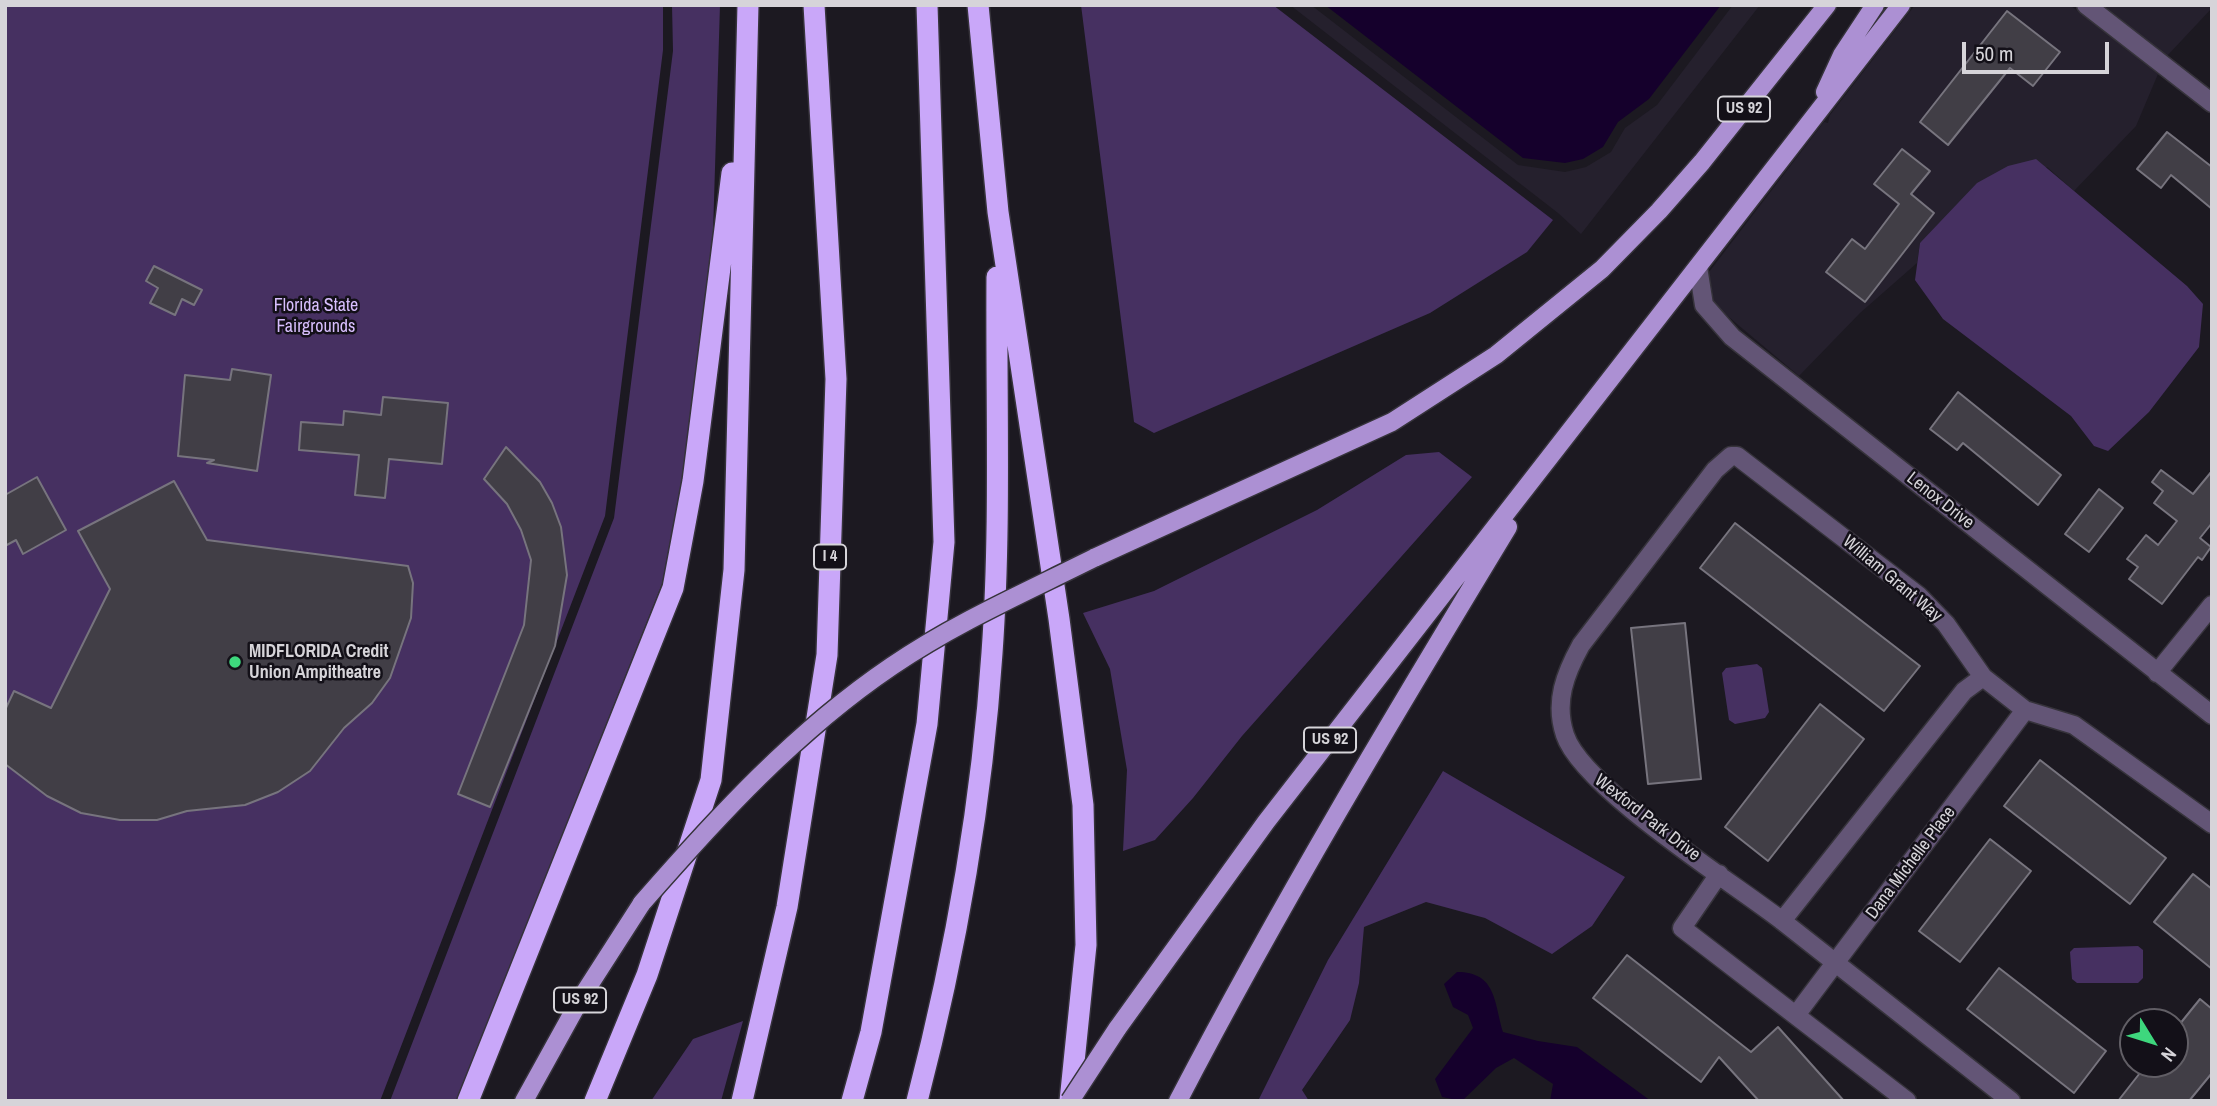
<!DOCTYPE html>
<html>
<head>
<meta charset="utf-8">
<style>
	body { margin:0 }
	#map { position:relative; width:2217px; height:1106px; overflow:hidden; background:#1c1921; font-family:"Archivo Narrow",sans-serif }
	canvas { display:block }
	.frame { position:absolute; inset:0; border:7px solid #d6d4d9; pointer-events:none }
	.north { position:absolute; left:2119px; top:1008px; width:70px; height:70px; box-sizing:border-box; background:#131018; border:2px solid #615e65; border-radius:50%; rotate:128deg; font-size:19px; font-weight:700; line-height:28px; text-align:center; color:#d6d4d9 }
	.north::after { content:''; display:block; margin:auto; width:24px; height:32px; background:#3ed77d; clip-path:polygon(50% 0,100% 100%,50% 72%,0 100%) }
	.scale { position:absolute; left:1962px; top:42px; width:147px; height:32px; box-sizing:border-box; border:4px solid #d6d4d9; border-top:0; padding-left:9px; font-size:21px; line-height:24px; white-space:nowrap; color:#d6d4d9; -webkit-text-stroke:5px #131018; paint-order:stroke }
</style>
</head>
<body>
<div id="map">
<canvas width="2217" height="1106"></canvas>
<div class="frame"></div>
<div class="north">N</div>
<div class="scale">50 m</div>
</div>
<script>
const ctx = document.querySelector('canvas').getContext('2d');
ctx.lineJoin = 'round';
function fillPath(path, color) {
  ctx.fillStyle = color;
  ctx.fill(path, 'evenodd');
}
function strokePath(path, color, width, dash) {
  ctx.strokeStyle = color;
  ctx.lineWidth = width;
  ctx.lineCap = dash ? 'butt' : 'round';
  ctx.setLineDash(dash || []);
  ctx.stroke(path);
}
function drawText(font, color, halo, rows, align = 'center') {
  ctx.font = font + ' "Archivo Narrow",sans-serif';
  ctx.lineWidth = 5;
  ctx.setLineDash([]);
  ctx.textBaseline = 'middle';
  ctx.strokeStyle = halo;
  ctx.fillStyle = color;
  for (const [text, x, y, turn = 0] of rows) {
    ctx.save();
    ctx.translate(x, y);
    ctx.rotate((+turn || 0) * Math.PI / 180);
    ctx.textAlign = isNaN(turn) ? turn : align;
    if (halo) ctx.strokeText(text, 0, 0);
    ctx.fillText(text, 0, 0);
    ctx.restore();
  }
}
const built = new Path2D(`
	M1290 5H1311L1518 165 1565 172 1586 167 1611 152 1625 128 1657 105 1733 5H1760L1581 234 1558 213Z
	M1915 5H2070L2158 74 2136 126 2074 191 2047 167 1920 243 1917 263 1860 313 1799 376 1718 308 1714 302 1709 272 1824 122 1828 123 1830 115Z
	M2103 5H2212V8L2167 56Z`);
const green = new Path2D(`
	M5 5H663V50L605 516 380 1101H5Z
	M672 5H720L713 233 682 479 662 584 456 1101H390L614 518 673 51Z
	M1081 5H1273L1553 220 1527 252 1430 313 1154 433 1134 422Z
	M2036 159 2187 286 2203 304 2199 347 2149 412 2108 451 2094 446 2071 416 1943 319 1915 280 1920 243 1977 183 2008 166Z
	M1439 452 1472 477 1242 736 1193 798 1155 840 1123 851 1127 770 1110 669 1083 613 1154 591 1317 510 1406 455Z
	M1757 664 1762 668 1769 712 1765 718 1735 724 1729 720 1722 673 1726 668Z
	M1443 771 1625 877 1592 926 1552 954 1485 918 1426 902 1364 927 1359 983 1350 1020 1302 1090 1309 1101H1258L1328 960Z
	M2138 946 2143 950V978L2138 983H2077L2072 979 2070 952 2074 948Z
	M743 1021 721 1101H651L693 1039Z`);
const water = new Path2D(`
	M1325 5H1721L1649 99 1618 122 1603 147 1583 159 1565 163 1523 158Z
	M1457 972C1496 972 1494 1001 1503 1032L1538 1041 1577 1047 1651 1101H1550L1553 1084 1514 1058 1496 1068 1462 1101 1442 1097 1435 1079 1473 1028 1468 1015 1453 1007 1444 984Z`);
const building = new Path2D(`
	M2007 11 2060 52 2033 86 2010 68 1948 145 1920 122Z
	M2167 132 2212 167V209L2171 175 2161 188 2137 169Z
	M1902 149 1930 171 1911 194 1934 213 1865 302 1826 272 1852 239 1865 249 1899 204 1874 184Z
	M154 266 202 290 194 305 182 299 175 315 150 303 158 288 146 281Z
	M232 369 271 375 257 471 207 463 214 460 178 456 185 375 230 380Z
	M1958 392 2061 475 2038 505 1963 443 1957 450 1930 429Z
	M383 397 448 403 442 464 389 459 385 498 355 495 359 455 299 450 301 422 343 425 344 411 381 415Z
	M506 447 540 482 552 503 561 527 567 575 555 646 490 807 458 794 524 625 531 560 521 530 507 504 484 479Z
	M2161 470 2193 494 2212 471V523L2200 538 2211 547 2202 560 2198 557 2162 604 2129 579 2138 567 2127 559 2146 535 2158 545 2177 521 2154 503 2163 491 2152 482Z
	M37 477 66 530 23 554 16 540 5 546V495Z
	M174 481 207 540 408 566 413 583 411 618 390 678 372 703 344 728 310 771 278 792 245 805 187 811 157 820H120L81 813 47 796 5 764V710L14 691 51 708 110 589 78 531Z
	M2099 489 2123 508 2089 552 2065 534Z
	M1735 523 1920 666 1884 711 1700 568Z
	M1685 623 1701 779 1648 784 1631 628Z
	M1820 704 1864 739 1768 861 1725 827Z
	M2040 760 2166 858 2130 904 2004 806Z
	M1990 839 2031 871 1960 962 1919 931Z
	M2193 874 2212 889V969L2154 922Z
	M1627 955 1751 1052 1778 1027 1844 1101H1759L1719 1057 1701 1082 1593 998Z
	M1999 968 2106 1051 2074 1093 1967 1009Z
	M2200 999 2212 1009V1073L2189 1101H2118L2147 1064H2175V1030Z`);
const minor = new Path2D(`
	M2086 5 2212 103
	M1698 267 1704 305 1732 337 2212 715
	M2157 673 2212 605
	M1719 874 1682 928 1907 1101
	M1782 921 1964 691 1983 677
	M1796 1015 2025 710
	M2011 1101C1934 1041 1858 980 1781 920 1733 883 1582 787 1565 735 1554 702 1565 674 1581 645L1715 470 1731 456H1737L1919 596 1946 624 1983 677 2025 710 2074 725 2212 824`);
const major = new Path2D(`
	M1825 92 1842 55 1875 5
	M1094 558 1392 422 1496 355 1602 269 1659 211 1702 162 1827 5
	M1117 1029 1266 822 1901 5
	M524 1101 581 998 642 903
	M1178 1101C1281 903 1393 717 1508 527`);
const highway = new Path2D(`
	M978 5 998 212 1059 619 1083 805 1086 945 1070 1101
	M468 1101 673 588 693 481 732 173
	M595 1101 647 975 711 780 734 570 748 5
	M742 1101 787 907 827 655 836 379 814 5
	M852 1101 871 1032 927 724 944 542 927 5
	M917 1101C955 955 982 803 992 653 1001 528 996 402 997 277`);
const majorBridge = new Path2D(`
	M642 903C718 816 796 731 892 666 955 623 1026 592 1094 558
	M1070 1101 1117 1029`);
const markers = [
	[235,662,7,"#3ed77d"]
];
const shields = [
	[1744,109,52],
	[830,557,32],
	[1330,740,52],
	[580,1000,52]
];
const shieldNames = [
	["US 92",1744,109],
	["I 4",830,557],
	["US 92",1330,740],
	["US 92",580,1000]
];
const parkNames = [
	["Florida State",316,306],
	["Fairgrounds",316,327]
];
const streetNames = [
	["Lenox Drive",1940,501,38],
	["William Grant Way",1892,579,40],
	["Wexford Park Drive",1647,818,38],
	["Dana Michelle Place",1911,863,-53]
];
const poiNames = [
	["MIDFLORIDA Credit",249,652],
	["Union Ampitheatre",249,673]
];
fillPath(built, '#25202d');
fillPath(green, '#463061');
fillPath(water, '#15002c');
fillPath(building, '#413e46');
strokePath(building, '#77747e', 2);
strokePath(minor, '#36333b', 21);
strokePath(major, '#36333b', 21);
strokePath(highway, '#36333b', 24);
strokePath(minor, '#635576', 18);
strokePath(major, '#ac90d3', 18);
strokePath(highway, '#c9a7f9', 21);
strokePath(majorBridge, '#36333b', 21, []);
strokePath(majorBridge, '#ac90d3', 18);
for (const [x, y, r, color] of markers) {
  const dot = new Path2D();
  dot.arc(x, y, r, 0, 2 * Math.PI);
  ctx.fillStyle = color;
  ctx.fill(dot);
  strokePath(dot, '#131018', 2.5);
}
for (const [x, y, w] of shields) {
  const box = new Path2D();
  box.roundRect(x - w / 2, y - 12.5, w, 25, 5);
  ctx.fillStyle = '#131018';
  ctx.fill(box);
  strokePath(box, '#d6d4d9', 2);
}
drawText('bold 16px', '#d6d4d9', null, shieldNames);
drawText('18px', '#d7befd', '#131018', parkNames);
drawText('18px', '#d6d4d9', '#131018', streetNames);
drawText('bold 18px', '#d6d4d9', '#131018', poiNames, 'left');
</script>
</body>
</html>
